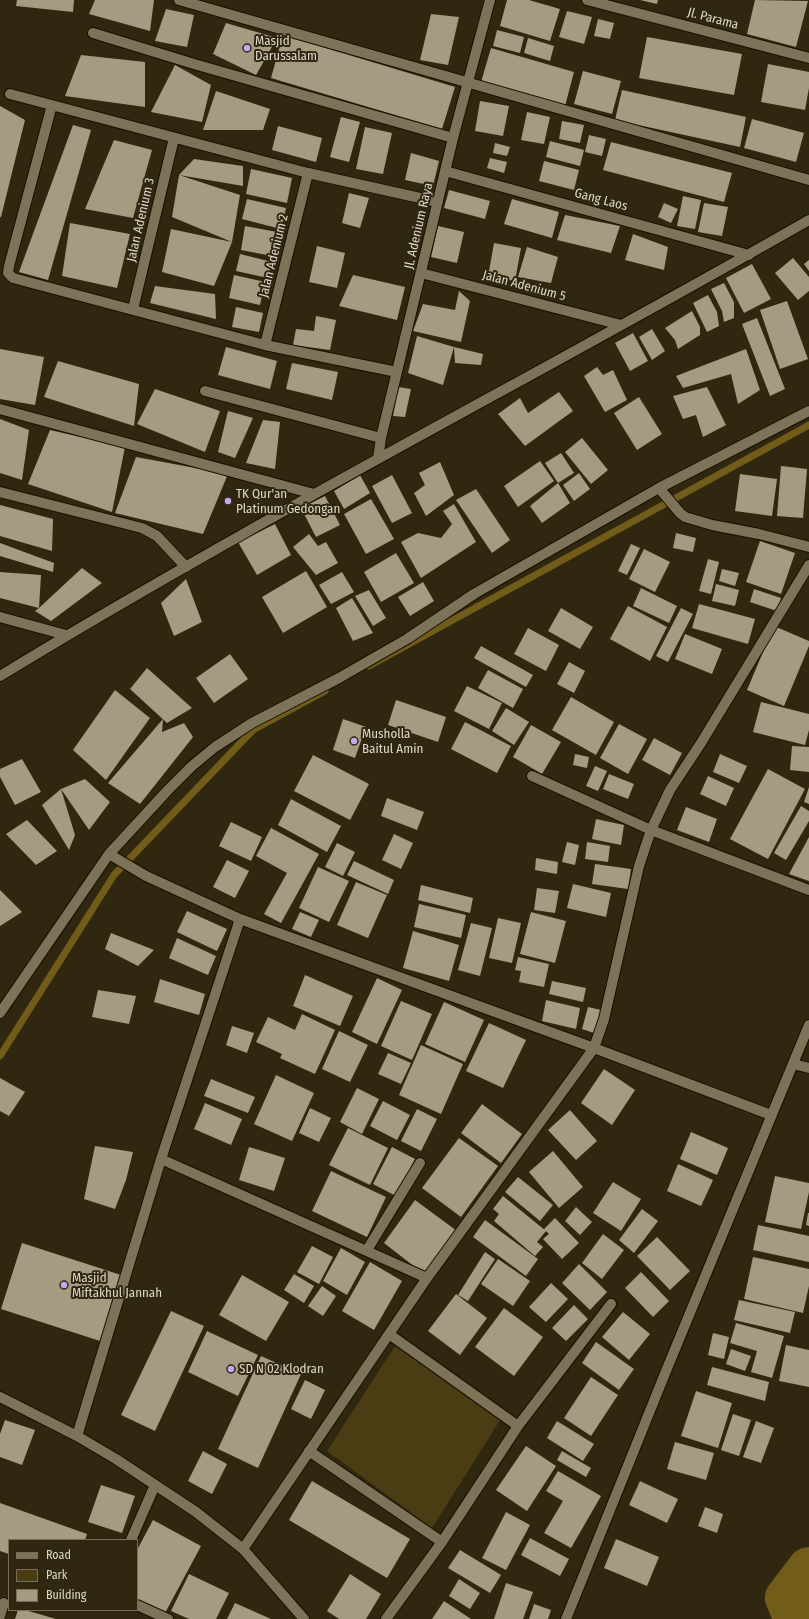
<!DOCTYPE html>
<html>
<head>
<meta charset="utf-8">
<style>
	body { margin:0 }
	#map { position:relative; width:809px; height:1619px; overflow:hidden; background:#302710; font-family:"Fira Sans Condensed",sans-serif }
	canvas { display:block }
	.legend { position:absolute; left:8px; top:1539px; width:130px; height:72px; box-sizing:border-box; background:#302710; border:1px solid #766e5a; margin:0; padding:5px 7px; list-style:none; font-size:12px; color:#ded8ca }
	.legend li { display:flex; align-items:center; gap:8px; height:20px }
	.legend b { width:20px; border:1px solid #766e5a }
</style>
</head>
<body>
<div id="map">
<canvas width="809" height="1619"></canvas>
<ul class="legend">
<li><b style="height:5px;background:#7c7359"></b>Road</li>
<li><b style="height:11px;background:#4b3d13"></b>Park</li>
<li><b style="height:11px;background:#a69b81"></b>Building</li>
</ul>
</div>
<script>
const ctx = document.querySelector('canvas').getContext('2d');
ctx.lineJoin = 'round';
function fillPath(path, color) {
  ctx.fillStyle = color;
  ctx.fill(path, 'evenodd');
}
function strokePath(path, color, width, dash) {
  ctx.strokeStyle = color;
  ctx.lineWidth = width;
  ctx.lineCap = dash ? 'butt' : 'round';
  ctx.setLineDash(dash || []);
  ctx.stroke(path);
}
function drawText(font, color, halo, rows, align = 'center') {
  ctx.font = font + ' "Fira Sans Condensed",sans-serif';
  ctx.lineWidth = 4;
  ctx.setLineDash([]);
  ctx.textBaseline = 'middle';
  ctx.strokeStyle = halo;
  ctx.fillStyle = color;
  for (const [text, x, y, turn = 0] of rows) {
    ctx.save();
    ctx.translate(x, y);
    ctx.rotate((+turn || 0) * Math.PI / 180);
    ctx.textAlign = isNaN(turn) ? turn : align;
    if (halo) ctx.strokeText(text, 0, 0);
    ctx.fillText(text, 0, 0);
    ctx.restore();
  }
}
const green = new Path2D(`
	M395 1346 502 1417 432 1528 327 1451Z`);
const stream = new Path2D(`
	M369 666 809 425
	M0 1056 114 875 253 730 325 691`);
const river = new Path2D(`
	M796 1619 787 1598 809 1569`);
const building = new Path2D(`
	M17 0H74L73 12 16 6Z
	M95 0H154L150 31 89 14Z
	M507 0H529L560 9 550 41 500 26Z
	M640 0H658L657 4Z
	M755 0 808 1 796 47 747 34Z
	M166 9 194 15 187 47 155 41Z
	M567 11 592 17 584 44 559 37Z
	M431 14 459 17 448 65 420 60Z
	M598 19 614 23 610 39 594 36Z
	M226 23 277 38 256 75 213 54Z
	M497 30 524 37 520 53 493 46Z
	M283 35 455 87 442 129 271 78Z
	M647 37 742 54 734 95 639 78Z
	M528 38 554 46 550 61 524 53Z
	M491 48 574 72 565 106 481 82Z
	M81 55 145 62V107L65 96Z
	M768 64 809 72V88L805 110 761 102Z
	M175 65 211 85 202 122 151 112Z
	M583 71 621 81 612 114 574 104Z
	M622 90 746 117 740 147 615 120Z
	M216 91 270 109 263 130H203Z
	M480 101 509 106 503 136 475 131Z
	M0 106 25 120 1 217H0Z
	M527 112 550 117 544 144 521 140Z
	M341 117 360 122 349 162 330 157Z
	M752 119 804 133 796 162 744 148Z
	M562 121 584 125 580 143 559 139Z
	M73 125 91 130 48 280 19 272Z
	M278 126 322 138 316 162 272 150Z
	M365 127 392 133 383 174 356 169Z
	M589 135 606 139 602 156 585 152Z
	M114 140 152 150 133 218 85 209Z
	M550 141 584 150 580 166 546 157Z
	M611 142 732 173 724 202 603 170Z
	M495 143 510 147 507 156 493 153Z
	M411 153 439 161 433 186 405 180Z
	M490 158 507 162 504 173 487 168Z
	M194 159 243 166V186L179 175 240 195 232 242 214 286 162 272 171 229 232 242 172 217 179 175Z
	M544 161 579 170 574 190 539 181Z
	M251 169 292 178 287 203 246 194Z
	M449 190 490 201 485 219 444 208Z
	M349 193 369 198 360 228 342 223Z
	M683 196 701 200 695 229 677 226Z
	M247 199 286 208 281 229 242 219Z
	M512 199 559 212 552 238 504 224Z
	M664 203 678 209 671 223 658 217Z
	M704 203 728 207 722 236 698 232Z
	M565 215 620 226 611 253 557 240Z
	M70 223 130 234 117 288 62 276Z
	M245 226 277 232 272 256 241 250Z
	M438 226 464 232 457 263 431 257Z
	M633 234 668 247 664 270 625 260Z
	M494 243 521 248 515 281 488 277Z
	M317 246 345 253 337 288 309 282Z
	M527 247 558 257 551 283 518 277Z
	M240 254 272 262 268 278 236 271Z
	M793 258 809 277V291L798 300 775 273Z
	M809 260V271L804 264Z
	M752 264 771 299 744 313 726 278Z
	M234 275 265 282 260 305 229 298Z
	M353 275 405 287 397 320 339 306Z
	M724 283 734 302V318L724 322 722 311 711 289Z
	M155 286 215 294 216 319 150 303Z
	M459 291 470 301 461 342 413 331 423 304 455 310Z
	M708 295 717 312 719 326 707 332 693 303Z
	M787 301 808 359 780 369 760 310Z
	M236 307 263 313 259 332 232 327Z
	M692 311 700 327V335L678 349 675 340 665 328Z
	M316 316 336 320 330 350 293 345 296 329 314 331Z
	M757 318 785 389 770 396 742 324Z
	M652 329 665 351 652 360 639 337Z
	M633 333 648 361 630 371 615 343Z
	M417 336 454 347 443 385 408 373Z
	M226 347 277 361 270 389 218 375Z
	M454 347 483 354 481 365 455 363Z
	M0 349 44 357 35 405 0 399Z
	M746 349 760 390 738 404 731 374 683 388 676 376Z
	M58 361 139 384 134 426 44 397Z
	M292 363 338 372 332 400 286 389Z
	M597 367 603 375 613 370 627 400 605 412 584 376Z
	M398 387 411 389 405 417 393 416Z
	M707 387 726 425 703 437 696 415 683 419 673 396Z
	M155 389 220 411 205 452 137 424Z
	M559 392 573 411 525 446 498 414 520 398 528 413Z
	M639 397 662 434 637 450 614 413Z
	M228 411 253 418 235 458 218 452Z
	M0 419 29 430 22 480 0 473Z
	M263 420 280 422 275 469 246 463Z
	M50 430 125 447 112 512 28 484Z
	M582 438 608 470 591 484 565 452Z
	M561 453 574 473 558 483 545 463Z
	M136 457 228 474 203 534 115 513Z
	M540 461 554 481 518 507 504 486Z
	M440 462 454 495 426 516 414 493 425 485 419 473Z
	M781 466 807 469 803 518 777 516Z
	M579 473 590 489 574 501 563 485Z
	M740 474 777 479 772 516 735 511Z
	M360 475 370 493 344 509 334 491Z
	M392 475 412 513 392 523 372 486Z
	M558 483 570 503 542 523 530 506Z
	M476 489 510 540 492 553 456 500Z
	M325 496 340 525 316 537 301 508Z
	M371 499 394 539 366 554 344 514Z
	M454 504 476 542 421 578 401 542 418 533 441 538 452 524 443 511Z
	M0 505 53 519 52 551 0 536Z
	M275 524 291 555 257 575 238 542Z
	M676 533 696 538 693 552 673 548Z
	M309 534 318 546 326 542 338 563 316 575 293 547Z
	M760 541 795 553 781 594 746 582Z
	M0 543 54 563 53 572 0 556Z
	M631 544 640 548 627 575 618 571Z
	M644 549 670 562 655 592 629 579Z
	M396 553 414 583 381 602 364 572Z
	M708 559 719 562 711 594 699 591Z
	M82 568 102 583 51 621 35 611 39 608 0 598V572L41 575 39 608Z
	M722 569 739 573 735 586 719 581Z
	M306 571 327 607 283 633 262 597Z
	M342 572 354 592 331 604 319 585Z
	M186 579 202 622 174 636 161 603Z
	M423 582 434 601 410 616 398 597Z
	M716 584 739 590 735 606 712 601Z
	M641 588 677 606 669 623 633 606Z
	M754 589 781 598 777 611 750 602Z
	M369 590 386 618 373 626 355 596Z
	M352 598 373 633 353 641 336 608Z
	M699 604 755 619 748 644 692 628Z
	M628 606 667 627 650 661 610 639Z
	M561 608 593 627 580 649 548 631Z
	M681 608 693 614 668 662 656 656Z
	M774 626 809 641V646L784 706 747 690Z
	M528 628 559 645 546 671 514 654Z
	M685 634 722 649 712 674 675 659Z
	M481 646 533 675 526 687 474 658Z
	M230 654 248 679 214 703 196 678Z
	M569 662 585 671 574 693 557 684Z
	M147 668 192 708 167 723 130 689Z
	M488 670 523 689 513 708 478 688Z
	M467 686 502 703 489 729 454 711Z
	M115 690 150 718 106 780 73 750Z
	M571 697 614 722 596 755 552 730Z
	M396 700 446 717 438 742 388 725Z
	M761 702 809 714V730L805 745 753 732Z
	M506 708 529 722 514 745 492 731Z
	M163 719 162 732 184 723 193 737 140 804 108 783Z
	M343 719 366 727 355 758 333 750Z
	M465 722 511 746 497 773 451 749Z
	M619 724 647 739 628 774 600 758Z
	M531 725 561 742 542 774 513 757Z
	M654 738 682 753 670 775 642 760Z
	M792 746 809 747V772L790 770Z
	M575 754 589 757 587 768 573 765Z
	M720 754 747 766 739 783 713 772Z
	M313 755 369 784 350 820 294 791Z
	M22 759 41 792 15 805 0 777V769Z
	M595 766 607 771 598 791 586 786Z
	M768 769 805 789 768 859 730 839Z
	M609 774 634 784 628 799 603 789Z
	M708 776 734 788 726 806 700 794Z
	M85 779 110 802 89 830 61 789Z
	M809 787V804L804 802Z
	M61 789 75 835 69 850 42 805Z
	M387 798 424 812 417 830 381 816Z
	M291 799 341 826 327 852 278 825Z
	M801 806 809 811V821L786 860 774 853Z
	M686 807 717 819 709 842 677 830Z
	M596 819 624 825 621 845 592 839Z
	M27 820 57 851 36 865 6 834Z
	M231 822 262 837 251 861 219 846Z
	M271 828 319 854 281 923 264 914 287 873 256 856Z
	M394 834 413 843 401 869 382 860Z
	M809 837V881L789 874Z
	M567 842 579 845 575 865 562 862Z
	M587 842 610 846 608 862 585 859Z
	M337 843 355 852 343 876 325 867Z
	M536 858 558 862 557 874 535 870Z
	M227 860 249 871 235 898 213 887Z
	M354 861 394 880 388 894 347 875Z
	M595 864 631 869 628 889 592 884Z
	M318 867 349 881 329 922 299 908Z
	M356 882 387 895 368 938 337 925Z
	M573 884 611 893 606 917 567 908Z
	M421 885 473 898 470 913 418 900Z
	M537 888 559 891 555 913 534 910Z
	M0 890 22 912 0 926Z
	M419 904 466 915 461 938 414 927Z
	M187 911 227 929 217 951 177 932Z
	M300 912 319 920 311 937 292 929Z
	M531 912 566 921 555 963 520 954Z
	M498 918 521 923 512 963 489 958Z
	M471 923 492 928 480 976 458 970Z
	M413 931 459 945 449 981 403 968Z
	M111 933 154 950 138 966 105 949Z
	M177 938 216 956 208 975 169 958Z
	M518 957 549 964 544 987 519 982 521 971 515 970Z
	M305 975 353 996 340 1026 293 1006Z
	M377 978 402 990 377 1044 352 1032Z
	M160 979 205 994 199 1015 154 1002Z
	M552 981 586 988 583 1002 549 994Z
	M98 990 136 996 129 1024 92 1017Z
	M546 1000 580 1008 576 1029 542 1021Z
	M401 1001 432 1014 412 1060 381 1046Z
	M444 1002 484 1020 465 1062 425 1044Z
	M588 1007 601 1010 594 1033 582 1029Z
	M302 1014 335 1030 315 1074 280 1058 282 1054 256 1042 268 1017 295 1030Z
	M489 1023 526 1040 503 1088 466 1071Z
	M232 1026 254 1033 247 1053 226 1045Z
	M339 1031 368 1045 350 1082 322 1069Z
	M421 1045 463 1064 441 1114 399 1095Z
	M388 1053 411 1063 401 1084 378 1074Z
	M604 1069 635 1090 612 1125 581 1103Z
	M276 1075 314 1093 292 1141 254 1124Z
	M0 1078 25 1092 9 1116 0 1111Z
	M211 1079 255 1097 248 1113 204 1096Z
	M357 1088 379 1099 362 1134 340 1122Z
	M383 1101 410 1115 397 1140 370 1126Z
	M205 1103 242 1119 231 1145 194 1129Z
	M482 1104 522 1134 501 1163 461 1133Z
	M310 1108 331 1118 319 1142 299 1133Z
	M417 1109 437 1119 421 1151 401 1141Z
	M570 1110 597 1141 576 1160 548 1130Z
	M348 1128 388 1148 370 1185 329 1165Z
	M691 1132 728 1148 717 1175 680 1159Z
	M459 1138 498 1166 461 1217 422 1188Z
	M95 1146 133 1152 126 1180 115 1209 84 1199Z
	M249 1147 285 1158 274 1191 239 1180Z
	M392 1147 415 1159 396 1196 373 1184Z
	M553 1151 583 1187 559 1208 529 1172Z
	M678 1164 713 1180 701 1206 667 1191Z
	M331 1171 386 1197 367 1237 312 1211Z
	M775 1176 809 1183V1192L801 1229 765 1222Z
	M518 1177 553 1205 540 1221 505 1192Z
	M613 1182 641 1199 621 1231 593 1213Z
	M503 1196 546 1231 537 1242 543 1247 535 1256 494 1221 499 1214 493 1209Z
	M415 1200 457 1231 424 1274 384 1243Z
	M576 1207 592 1222 580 1235 565 1221Z
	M642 1209 658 1221 634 1253 619 1240Z
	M808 1213H809V1226L806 1225Z
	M555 1218 579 1243 562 1259 543 1239 549 1234 544 1229Z
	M485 1220 538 1259 526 1276 473 1237Z
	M758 1225 809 1236V1262L753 1250Z
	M603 1234 624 1250 602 1279 582 1263Z
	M657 1237 690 1271 670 1290 637 1256Z
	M22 1243 121 1275 100 1341 1 1309Z
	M312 1246 333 1257 319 1284 297 1272Z
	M341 1248 365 1262 347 1295 323 1281Z
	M485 1252 495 1259 468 1301 458 1295Z
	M753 1257 809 1269V1286L803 1313 744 1299Z
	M498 1259 530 1281 513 1306 481 1284Z
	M370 1262 402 1281 374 1330 342 1311Z
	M579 1264 607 1292 590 1310 562 1283Z
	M641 1272 669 1301 653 1317 625 1288Z
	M294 1274 314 1286 304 1303 284 1290Z
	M242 1275 289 1302 266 1341 219 1315Z
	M551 1283 568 1299 546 1322 529 1307Z
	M322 1286 336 1296 323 1316 308 1306Z
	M456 1294 487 1318 460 1355 428 1331Z
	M739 1300 795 1312 790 1333 734 1320Z
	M574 1305 588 1319 566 1341 552 1328Z
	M504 1308 543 1337 514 1376 475 1347Z
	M171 1311 204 1326 155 1431 121 1415Z
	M623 1312 650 1334 629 1360 602 1337Z
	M736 1323 784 1336 772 1378 751 1372 757 1351 730 1343Z
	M207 1331 258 1355 238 1396 188 1372Z
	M713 1333 729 1337 724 1359 708 1355Z
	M596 1342 634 1369 619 1390 582 1363Z
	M786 1345 809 1350V1387L779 1381Z
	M731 1349 751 1356 745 1371 726 1364Z
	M261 1356 301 1374 258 1468 218 1449Z
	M712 1367 769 1382 765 1401 707 1385Z
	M591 1377 618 1395 591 1436 564 1418Z
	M305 1380 325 1390 311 1419 291 1409Z
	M696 1391 732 1403 718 1448 681 1436Z
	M733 1414 751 1420 739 1456 721 1450Z
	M5 1420 35 1430 22 1465 0 1457V1434Z
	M557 1421 594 1444 583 1461 547 1438Z
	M756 1421 774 1428 761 1463 743 1457Z
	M675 1442 714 1453 706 1480 667 1469Z
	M526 1446 556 1466 527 1511 496 1490Z
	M203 1451 227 1464 212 1494 188 1481Z
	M562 1451 591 1468 586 1477 557 1460Z
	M558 1471 601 1496 571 1548 544 1533 563 1501 546 1491Z
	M312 1481 410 1539 387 1578 289 1520Z
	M640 1481 678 1499 667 1523 629 1505Z
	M101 1485 135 1496 122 1533 88 1522Z
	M0 1503 87 1534 85 1540H9V1554L0 1551Z
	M705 1507 723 1514 717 1533 698 1526Z
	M506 1512 530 1525 506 1570 482 1558Z
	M153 1520 201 1546 164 1615 137 1600V1550Z
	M530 1538 569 1559 560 1576 521 1555Z
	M616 1539 659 1557 647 1586 604 1568Z
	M460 1550 501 1575 490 1593 448 1568Z
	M189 1574 229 1593 216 1619H189L171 1611Z
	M350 1574 381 1594 366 1619H339L327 1611Z
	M459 1579 480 1593 470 1609 449 1596Z
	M506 1583 533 1592 523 1619H494Z
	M444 1601 471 1619H432Z
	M235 1603 271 1619H227Z
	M534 1604 551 1610 548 1619H529Z
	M18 1610H25L56 1619H15Z`);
const minor = new Path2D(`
	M179 0 809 180
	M587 0 809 58
	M93 33 194 64 453 138
	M10 94 308 173 438 202
	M52 105 9 266 8 273 13 278 265 345 397 372
	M445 171 749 255
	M421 273 621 325
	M133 309 174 138
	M265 345 308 173
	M205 391 381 438
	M0 409 314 494
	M378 459 381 438 453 138 490 0
	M659 488 680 513 685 517 712 525 759 534 809 547
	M0 492 142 528 157 536 186 567
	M0 617 66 635
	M0 676C264 515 540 374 809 220
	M532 776 651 830 809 890
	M109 854 146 876 240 919 594 1048 771 1115
	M0 1013 109 854 168 790 192 766 215 747 252 723 339 678 407 639 474 594 659 488 809 411
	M793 1064 809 1068
	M161 1159 427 1278
	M367 1250 420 1163
	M389 1334 518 1426
	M77 1436 161 1159 240 919
	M309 1451 442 1542
	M131 1540 155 1485
	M243 1549 427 1278 594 1048 604 1019 639 866 651 830 670 790 701 743 809 565
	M137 1605 168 1619
	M0 1616 4 1603
	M386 1619 442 1542 518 1426 611 1304
	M566 1619 666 1371 809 1025`);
const secondary = new Path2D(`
	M0 1397 77 1436 116 1459 196 1512 243 1549 304 1619`);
const markers = [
	[247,48,4,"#c2a8f3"],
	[228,501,4,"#c2a8f3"],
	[354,741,4,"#c2a8f3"],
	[64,1285,4,"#c2a8f3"],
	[231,1369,4,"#c2a8f3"]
];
const streetNames = [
	["Jl. Parama",713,19,15],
	["Gang Laos",601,200,15],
	["Jalan Adenium 3",141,220,-77],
	["Jl. Adenium Raya",419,226,-77],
	["Jalan Adenium 2",274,256,-76],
	["Jalan Adenium 5",524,286,15]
];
const poiNames = [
	["Masjid",255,41],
	["Darussalam",255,56],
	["TK Qur'an",236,494],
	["Platinum Gedongan",236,509],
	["Musholla",362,734],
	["Baitul Amin",362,749],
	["Masjid",72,1278],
	["Miftakhul Jannah",72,1293],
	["SD N 02 Klodran",239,1369]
];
fillPath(green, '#4b3d13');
strokePath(stream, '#725c19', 7);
strokePath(river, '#725c19', 44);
fillPath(building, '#a69b81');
strokePath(minor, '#181000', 12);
strokePath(secondary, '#181000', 12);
strokePath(minor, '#7c7359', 10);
strokePath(secondary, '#7c7359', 10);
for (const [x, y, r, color] of markers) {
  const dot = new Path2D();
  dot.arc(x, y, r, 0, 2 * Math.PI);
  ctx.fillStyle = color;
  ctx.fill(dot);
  strokePath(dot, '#302710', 1.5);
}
drawText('13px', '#ded8ca', '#302710', streetNames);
drawText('13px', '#ded8ca', '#302710', poiNames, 'left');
</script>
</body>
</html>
